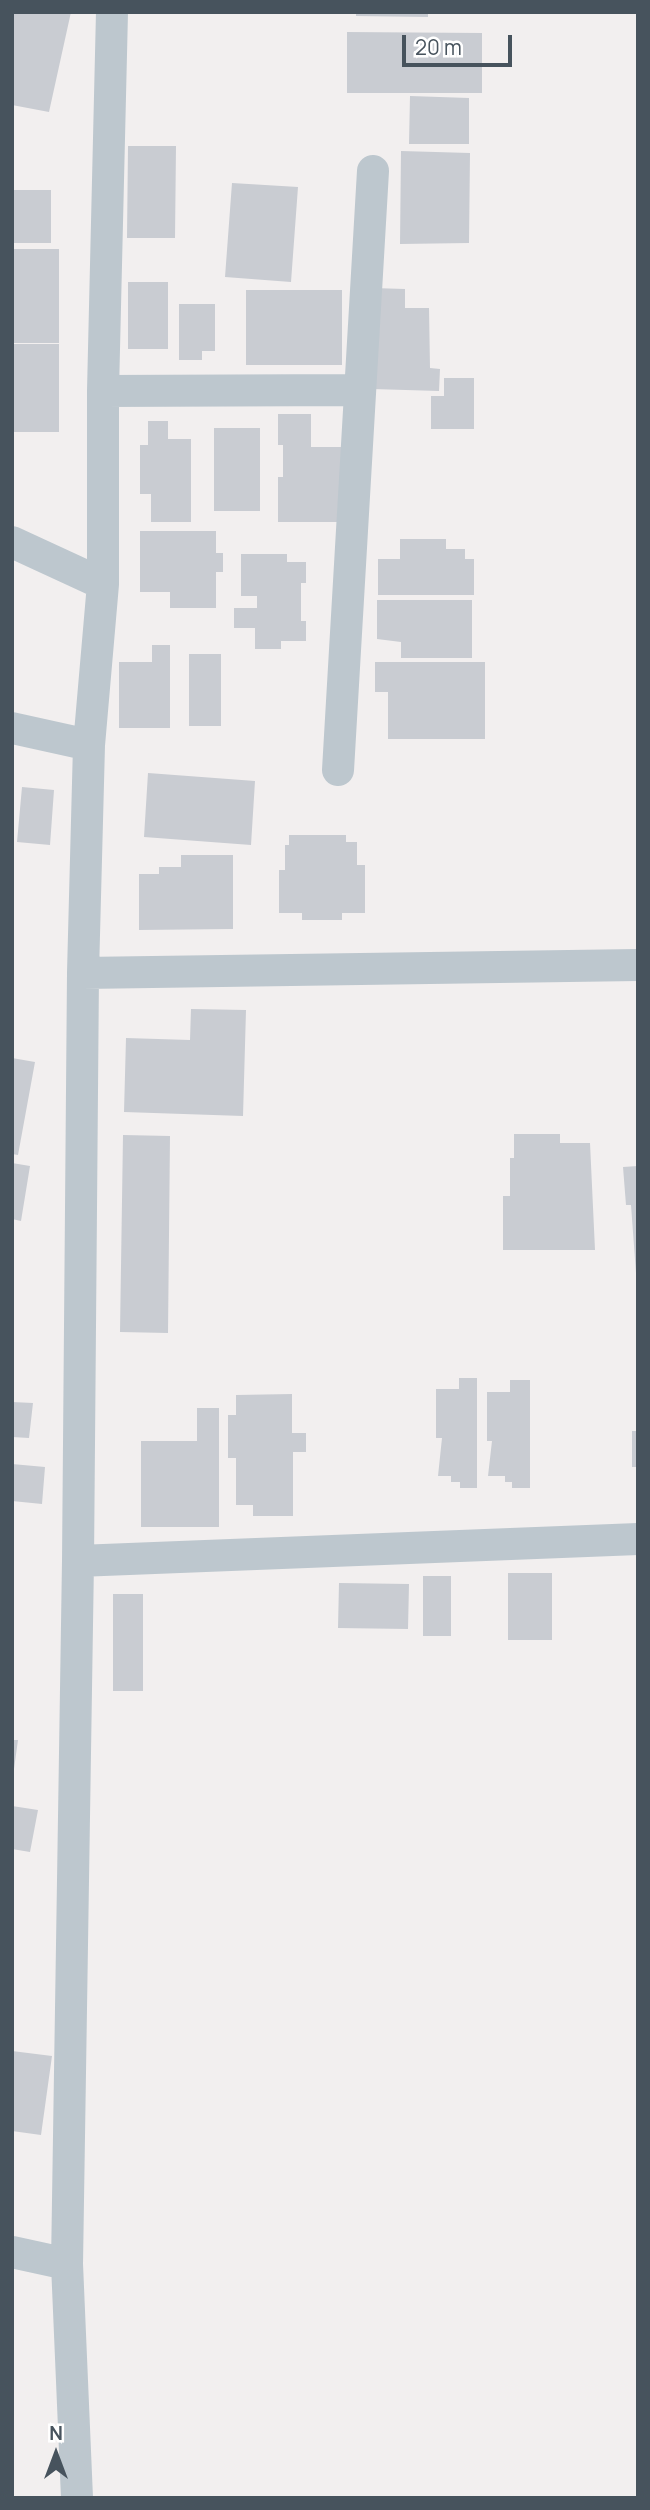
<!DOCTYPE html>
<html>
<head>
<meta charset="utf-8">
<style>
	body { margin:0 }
	#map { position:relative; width:650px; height:2510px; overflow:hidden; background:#f2efef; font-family:Manrope,sans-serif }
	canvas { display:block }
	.frame { position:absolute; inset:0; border:14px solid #47535d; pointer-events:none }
	.north { position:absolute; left:21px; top:2419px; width:70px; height:70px; -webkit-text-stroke:5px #fff; paint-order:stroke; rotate:0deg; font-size:19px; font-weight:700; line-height:28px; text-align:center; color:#47535d }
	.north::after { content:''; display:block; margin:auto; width:24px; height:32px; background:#47535d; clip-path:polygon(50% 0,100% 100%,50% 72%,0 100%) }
	.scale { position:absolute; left:402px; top:35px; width:110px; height:32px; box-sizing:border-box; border:4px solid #47535d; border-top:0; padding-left:9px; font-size:21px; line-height:24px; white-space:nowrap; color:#47535d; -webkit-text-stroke:5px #fff; paint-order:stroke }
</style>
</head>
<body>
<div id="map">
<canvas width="650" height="2510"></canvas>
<div class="frame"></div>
<div class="north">N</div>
<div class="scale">20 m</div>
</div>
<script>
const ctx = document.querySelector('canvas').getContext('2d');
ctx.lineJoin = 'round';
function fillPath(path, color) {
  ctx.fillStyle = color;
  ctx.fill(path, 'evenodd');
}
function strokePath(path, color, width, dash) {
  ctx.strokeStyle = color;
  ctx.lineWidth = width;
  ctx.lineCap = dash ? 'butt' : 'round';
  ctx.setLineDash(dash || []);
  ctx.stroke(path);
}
const building = new Path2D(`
	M12 12H71L49 112 12 105Z
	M356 12H428V17L356 16Z
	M347 32 482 33V93H347Z
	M410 96 469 98V144H409Z
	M128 146H176L175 238H127Z
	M401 151 470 153 469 243 400 244Z
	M232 183 298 187 291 282 225 277Z
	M12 190H51V243H12Z
	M12 249H59V343H12Z
	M128 282H168V349H128Z
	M373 288 405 289V308H429L430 368 440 369 439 391 372 389Z
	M246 290H342V365H246Z
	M179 304H215V351H202V360H179Z
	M12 344H59V432H12Z
	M444 378H474V429H431V396H444Z
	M278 414H311V447H346V522H278V477H283V445H278Z
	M148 421H168V439H191V522H151V494H140V445H148Z
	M214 428H260V511H214Z
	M140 531H216V553H223V572H216V608H170V592H140Z
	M400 539H446V549H465V559H474V595H378V559H400Z
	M241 554H287V562H306V583H301V621H306V641H281V649H255V628H234V608H257V596H241Z
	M377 600H472V658H401V642L377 639Z
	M152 645H170V728H119V662H152Z
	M189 654H221V726H189Z
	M375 662H485V739H388V692H375Z
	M148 773 255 781 251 845 144 837Z
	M22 787 54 790 50 845 17 842Z
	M289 835H346V842H357V865H365V913H342V920H302V913H279V870H285V845H289Z
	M181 855H233V929L139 930V874H159V867H181Z
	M191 1009 246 1010 243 1116 124 1112 126 1038 190 1040Z
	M12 1058 35 1062 18 1155 12 1154Z
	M514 1134H560V1143H590L595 1250H503V1196H510V1158H514Z
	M123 1135 170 1136 168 1333 120 1332Z
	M12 1163 30 1166 21 1221 12 1219Z
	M638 1166V1273H636L631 1205H626L623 1167Z
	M459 1378H477V1488H460V1482H451V1476H438L442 1438H436V1389H459Z
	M510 1380H530V1488H512V1482H505V1476H488L492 1441H487V1392H510Z
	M292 1394V1433H306V1452H293V1516H253V1505H236V1458H228V1415H236V1395Z
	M12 1402 33 1403 29 1438 12 1437Z
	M197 1408H219V1527H141V1441H197Z
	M632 1431H638V1467H632Z
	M12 1464 45 1467 42 1504 12 1501Z
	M508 1573H552V1640H508Z
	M423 1576H451V1636H423Z
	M339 1583 409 1584 408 1629 338 1628Z
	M113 1594H143V1691H113Z
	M12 1740H18L14 1769H12Z
	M12 1806 38 1810 30 1852 12 1849Z
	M12 2051 52 2056 41 2135 12 2131Z`);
const minor = new Path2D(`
	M103 391 359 390
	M12 542 103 584
	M12 728 89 745
	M338 770 373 171
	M83 973 638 965
	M78 1561 638 1539
	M12 2252 67 2264
	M77 2498 67 2264 78 1561 83 973 89 745 103 584V391L112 12`);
fillPath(building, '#c9ccd2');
strokePath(minor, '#bdc7ce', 32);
</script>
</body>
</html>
